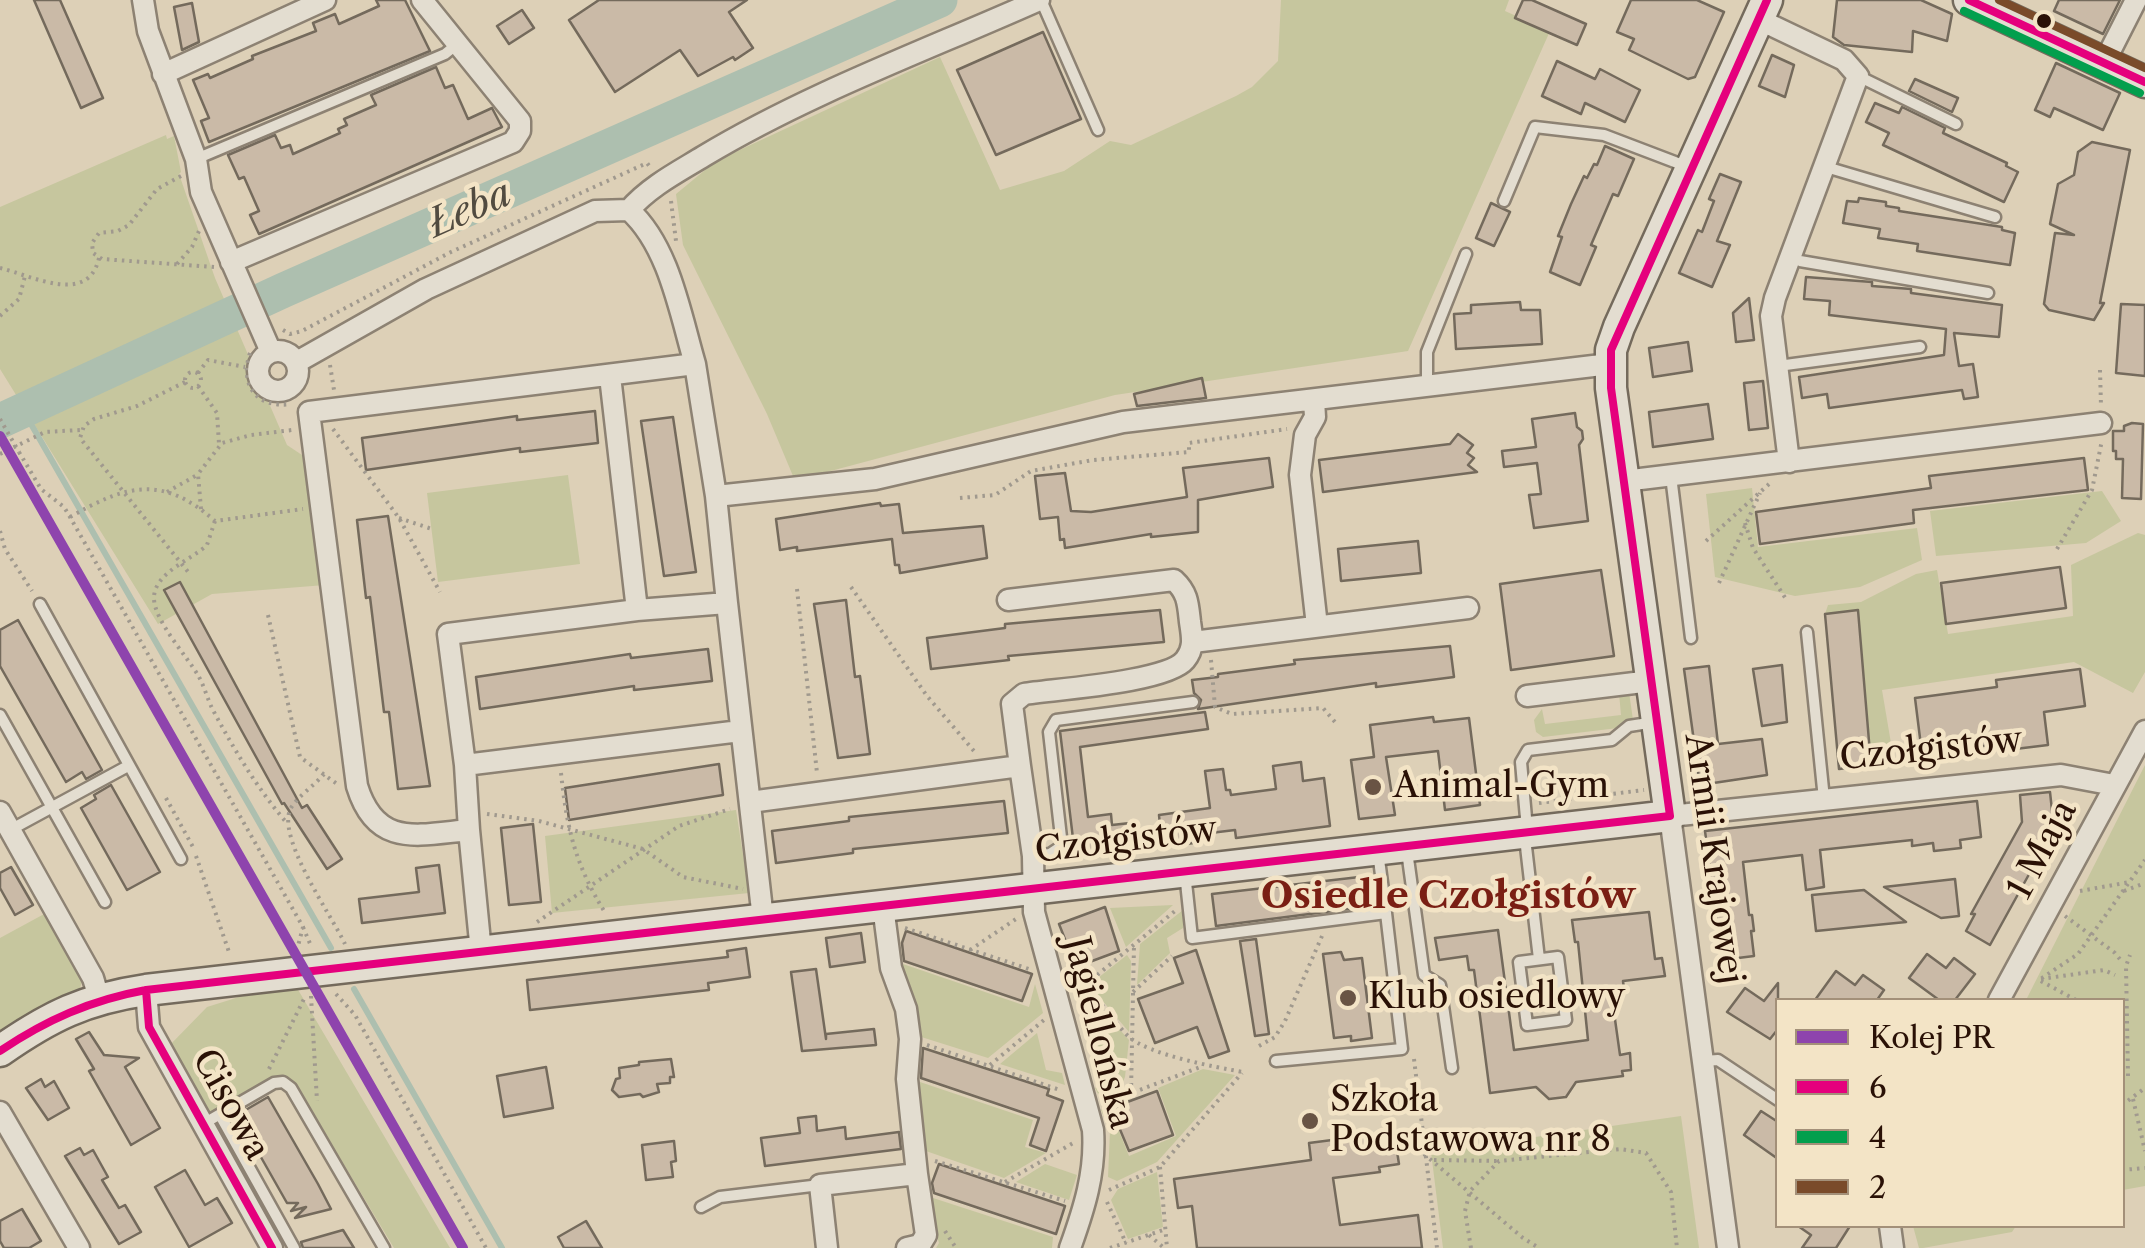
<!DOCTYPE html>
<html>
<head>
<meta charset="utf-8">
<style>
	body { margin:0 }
	#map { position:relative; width:2145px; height:1248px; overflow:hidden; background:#ddd0b7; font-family:"Libre Caslon Text",serif }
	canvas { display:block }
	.legend { position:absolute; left:1775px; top:998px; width:350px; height:230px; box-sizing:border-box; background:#f3e4c6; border:2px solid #a39079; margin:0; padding:12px 18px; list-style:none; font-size:30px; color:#2a1106 }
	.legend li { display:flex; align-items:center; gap:20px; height:50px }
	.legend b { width:50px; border:2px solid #a39079 }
</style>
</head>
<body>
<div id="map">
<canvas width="2145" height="1248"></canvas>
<ul class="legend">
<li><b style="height:12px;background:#8e44ad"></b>Kolej PR</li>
<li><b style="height:12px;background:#e5007d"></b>6</li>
<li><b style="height:12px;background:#029f4d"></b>4</li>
<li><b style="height:12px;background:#7a4b2a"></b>2</li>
</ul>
</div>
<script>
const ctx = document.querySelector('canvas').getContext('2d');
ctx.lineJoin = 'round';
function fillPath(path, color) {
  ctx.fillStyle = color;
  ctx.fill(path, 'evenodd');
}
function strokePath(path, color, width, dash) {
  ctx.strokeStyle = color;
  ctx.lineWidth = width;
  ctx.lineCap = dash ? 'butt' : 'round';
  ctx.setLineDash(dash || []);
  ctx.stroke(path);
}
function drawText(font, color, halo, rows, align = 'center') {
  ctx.font = font + ' "Libre Caslon Text",serif';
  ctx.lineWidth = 9;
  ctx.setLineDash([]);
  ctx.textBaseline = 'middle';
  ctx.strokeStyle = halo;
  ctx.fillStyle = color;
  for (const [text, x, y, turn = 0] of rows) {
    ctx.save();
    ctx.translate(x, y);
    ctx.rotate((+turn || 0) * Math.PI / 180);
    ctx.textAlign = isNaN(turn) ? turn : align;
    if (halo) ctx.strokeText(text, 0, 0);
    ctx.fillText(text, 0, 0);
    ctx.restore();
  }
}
const green = new Path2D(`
	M1281 0H1509L1505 11 1550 31 1408 351 1115 395 812 476H793L767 414 683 245 676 194 716 161 940 57 1000 190 1064 171 1110 141 1131 145 1236 96 1252 87 1278 61Z
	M166 135 167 139 174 136 181 172 179 174 215 278 287 445 311 461 325 585 212 594 158 624 0 369V207Z
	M568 475 580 564 438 582 427 493Z
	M1752 488 1758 547 1917 528 1922 560 1860 587 1795 596 1715 577 1706 494Z
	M2102 491 2121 521 2086 543 1936 556 1930 511Z
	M2138 533 2145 535V672L2133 693 2074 662 1882 690 1894 761 1871 764 1858 610 1825 614 1828 605 1861 602 1916 574 1937 570 1948 634 2073 616 2071 565Z
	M1629 692 1633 720 1624 722 1618 728 1543 737 1536 732 1534 720 1542 709 1545 724 1621 715 1619 693Z
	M2145 765V1186L2123 1190 2122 1000H2026Z
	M736 810 749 893 552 913 545 836Z
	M1173 905 1126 947 1110 908Z
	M1183 910V928L1167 938 1170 953 1137 985 1140 944Z
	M46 913 82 982 79 991 39 1008 0 1034V938Z
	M1127 955 1131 961 1129 1032 1089 985Z
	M900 963 1029 1007 1035 984 1043 1013 988 1058 915 1035Z
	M297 988 450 1248H394L302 1095 287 1079 212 1113 203 1111 169 1046 207 1007 239 997Z
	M1097 1004 1129 1040 1125 1077 1118 1093 1100 1097 1095 1088 1110 1081 1090 1021Z
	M1037 1033 1046 1070 1062 1073 1065 1085 1000 1064Z
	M1203 1069 1235 1075 1157 1162 1117 1181 1108 1177 1110 1131 1101 1110 1108 1104 1129 1156 1176 1136 1158 1088Z
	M914 1080 1033 1120 1025 1147 1046 1153 1004 1178 923 1150Z
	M1681 1116 1699 1248H1443L1431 1152Z
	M1045 1164 1077 1175 1069 1200 1016 1182Z
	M1157 1172 1163 1227 1128 1239 1111 1200 1118 1189Z
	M930 1197 1053 1237 1052 1248H936L939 1243 931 1216Z
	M1913 1226H2016L2012 1232 1923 1248H1919Z`);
const stream = new Path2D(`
	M23 410 331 948
	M354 989 502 1248`);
const river = new Path2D(`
	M0 421 284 290 940 0`);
const building = new Path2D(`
	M34 0H60L103 98 81 108Z
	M376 0H405L430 51 209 142 201 121 209 118 193 80 208 74 210 78 253 59 252 56 316 31 313 23 335 14 339 24 379 6Z
	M599 0H747L729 12 753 48 735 60 733 57 698 76 680 50 615 92 569 20Z
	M1523 0H1532L1586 24 1577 45 1515 18Z
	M1631 0H1697L1724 12 1695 77 1688 79 1629 50 1634 39 1617 32Z
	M1837 0H1921L1952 14 1947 41 1913 31 1912 52 1844 45 1833 37Z
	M2059 0H2120L2103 34 2054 11Z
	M192 3 199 42 182 50 174 7Z
	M522 10 534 28 509 44 497 26Z
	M1043 32 1081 119 996 155 957 70Z
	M1772 55 1794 65 1785 97 1759 86Z
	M1557 61 1595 79 1600 69 1640 90 1625 122 1585 103 1581 114 1542 96Z
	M2056 63 2120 93 2103 130 2054 108 2050 117 2035 110Z
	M436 67 445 88 453 85 468 119 492 108 502 127 259 234 250 215 259 211 244 177 239 179 228 155 275 135 281 148 290 145 293 154 340 133 338 129 347 125 344 119 376 105 371 95Z
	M1915 79 1958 98 1952 112 1909 91Z
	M1875 103 1899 113 1902 107 1945 128 1943 133 2007 163 2006 166 2018 172 2004 202 1883 145 1889 133 1866 122Z
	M2092 142 2130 150 2100 303H2104L2094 320 2049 310 2044 304 2055 233 2074 235 2050 224 2058 184 2074 175 2078 152Z
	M1605 146 1634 159 1618 196 1613 194 1591 245 1596 247 1580 285 1550 272 1562 237 1558 236 1571 204 1584 176 1587 178 1594 164 1597 165Z
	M1720 174 1741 182 1717 241 1730 245 1712 287 1679 273 1698 230 1702 232 1714 201 1709 199Z
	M1859 198 1886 202V206L1899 208V211L2002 227V230L2015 233 2010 265 1917 251 1918 244 1878 238 1880 229 1843 223 1847 201 1858 202Z
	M1491 203 1510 212 1494 246 1476 238Z
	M1806 277 1872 282V286L1911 289V293L2002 305 1999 337 1954 333 1959 366 1973 364 1978 397 1964 399 1962 390 1829 408 1827 394 1802 398 1799 377 1944 355 1946 329 1829 315 1830 301 1804 299Z
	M1749 298 1754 340 1736 342 1733 313Z
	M1520 302 1521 310H1540L1542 344 1456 349 1454 314 1471 313V305Z
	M2121 304 2145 305V376L2116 373Z
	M1688 342 1692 371 1653 377 1649 348Z
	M1202 378 1206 398 1137 406 1134 394Z
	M1763 381 1768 428 1749 430 1744 383Z
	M1708 404 1713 439 1653 447 1649 412Z
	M595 411 598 443 520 452V448L366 470 362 438 517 416V420Z
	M1575 413 1577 427 1582 431 1583 439 1579 445 1588 521 1534 528 1529 495 1541 494 1537 463 1504 467 1502 451 1536 447 1532 419Z
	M673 417 696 572 664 576 641 421Z
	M2132 423 2143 424 2141 499 2122 498 2123 459H2116V451H2113V431H2124V426Z
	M1458 434 1473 445 1467 453 1474 458 1468 465 1477 472 1323 492 1319 460 1450 444Z
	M1269 458 1273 487 1198 500V532L1151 537V534L1065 548 1064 539 1060 540 1058 517 1040 519 1035 476 1065 473 1071 511 1091 512 1187 497 1183 468Z
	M2084 458 2088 490 1913 510 1914 523 1760 544 1756 512 1931 488 1929 476Z
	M880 503 881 506 899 504 903 533 983 526 987 558 900 573 899 565H895L892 539 797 551V547L780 550 776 519Z
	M388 516 430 786 398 789 389 712H384L370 597 366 598 357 520Z
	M1418 541 1421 573 1341 581 1338 549Z
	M2060 567 2066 608 1946 624 1941 583Z
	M1601 570 1614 656 1511 670 1500 584Z
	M180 582 302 808 307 805 342 859 327 869 284 803 282 804 164 590Z
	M846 600 855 677 860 676 870 754 838 758 814 604Z
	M1160 610 1164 642 1008 656 1009 660 931 669 927 638 1005 628V624Z
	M1858 610 1871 765 1839 769 1825 614Z
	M18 620 102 770 86 779 82 772 66 782 0 666V630Z
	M1450 646 1454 677 1376 687V683L1198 709 1201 700 1194 693 1192 680 1218 677V674L1295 664 1294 660Z
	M708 649 712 681 634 690V686L480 709 476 677 630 654 631 658Z
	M1782 665 1787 722 1762 726 1753 669Z
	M1709 666 1718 744 1762 739 1767 775 1700 785 1684 669Z
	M2080 669 2085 706 2044 712 2048 745 2007 750 2006 743 1922 754 1915 698 1997 687 1996 680Z
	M1205 712 1208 729 1080 747 1088 817 1111 814 1112 825 1130 823 1133 850 1109 856 1104 851 1075 855 1060 731Z
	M1433 717 1434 722 1469 718 1480 805 1445 810 1438 751 1386 757 1395 815 1359 819 1351 760 1374 757 1370 725Z
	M1301 762 1303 781 1324 778 1330 826 1236 838 1235 830 1202 834V842L1162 847 1159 815 1210 808 1205 771 1223 769 1226 790H1230L1231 795 1276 789 1273 766Z
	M719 764 723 795 569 820 565 788Z
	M111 785 160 872 127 890 81 808 96 799 94 795Z
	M2050 792 2054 829 1990 945 1966 931 1975 914H1971L2022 822 2020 795Z
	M1004 801 1008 833 853 849V853L776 863 772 831 849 821V817Z
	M1977 801 1981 837 1960 840 1961 848 1934 851 1933 843 1912 846V840L1820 850 1824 887 1806 890 1802 855 1743 862 1749 915H1752L1754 931H1751L1754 956 1722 960 1705 831Z
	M533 824 541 902 509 905 501 828Z
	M439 865 445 913 362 923 359 899 419 892 416 868Z
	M11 867 33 905 15 915 0 888V873Z
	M1368 876 1372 906 1216 926 1212 894Z
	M1955 879 1959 916 1941 918 1884 887Z
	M1864 890 1906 922 1816 931 1812 895Z
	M1105 907 1119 951 1076 967 1059 924Z
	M1649 912 1655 959 1662 958 1665 976 1623 981 1624 989 1611 991 1620 1055 1630 1053 1631 1070 1622 1071 1623 1076 1576 1082 1566 1097 1549 1099 1536 1087 1490 1093 1474 970H1469L1467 956 1439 960 1435 938 1498 930 1514 1050 1588 1040 1578 942H1575L1572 920Z
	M906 931 1032 974 1022 1001 904 961 902 943Z
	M861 933 865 962 830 967 826 938Z
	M1256 939 1269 1034 1255 1036 1240 941Z
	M746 948 750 977 708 983 709 990 530 1010 527 980 728 957 727 951Z
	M1196 950 1229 1051 1209 1058 1197 1027 1155 1043 1138 999 1183 983 1174 958Z
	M1341 952 1344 960 1362 958 1372 1038 1351 1041V1036L1334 1038 1323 954Z
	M1927 954 1946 968 1954 958 1975 974 1955 1000H1939L1909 978Z
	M816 969 826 1039V1034L874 1029 876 1045 802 1051 791 972Z
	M1836 971 1855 985 1863 975 1884 990 1877 1000H1815Z
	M1778 983V1029L1770 1039 1727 1012 1745 988 1764 1001Z
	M89 1032 104 1055 139 1058 125 1067 160 1128 131 1145 89 1071 94 1069 76 1039Z
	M923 1048 1049 1089 1047 1095 1063 1101 1046 1151 1030 1145 1039 1118 921 1078Z
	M671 1059 674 1077H670V1083L657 1084 659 1092 643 1097 640 1094 619 1097 612 1090 616 1079 620 1078 619 1068 639 1065V1062Z
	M546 1067 553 1108 504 1117 497 1076Z
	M41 1079 45 1087 54 1081 69 1108 48 1120 26 1088Z
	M1157 1091 1173 1135 1129 1151 1111 1108Z
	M268 1097 318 1184 331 1209 295 1218 306 1207 291 1211 298 1203H287L237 1115Z
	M1761 1111 1778 1122V1159L1744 1135Z
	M816 1116 817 1131 845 1127 846 1139 899 1132 901 1149 765 1166 761 1138 800 1133 798 1118Z
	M1394 1132 1399 1164 1379 1167 1380 1172 1333 1178 1340 1225 1418 1215 1422 1248H1197L1192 1206 1178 1208 1174 1179 1311 1160 1309 1143Z
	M674 1141 676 1161 671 1162 673 1177 646 1180 642 1145Z
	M80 1148 84 1155 93 1150 108 1177 102 1180 119 1208 125 1205 141 1232 119 1244 65 1156Z
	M939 1164 1065 1206 1056 1234 934 1193 932 1183Z
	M185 1170 205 1205 217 1198 232 1223 189 1247 155 1187Z
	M22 1209 41 1241 29 1248H4L0 1241V1221Z
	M586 1221 602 1248H564L558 1237Z
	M1798 1226H1850L1836 1248H1802L1811 1235Z
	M343 1230 354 1248H303L301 1242Z`);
const path = new Path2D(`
	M181 176 157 189 129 225 118 231 99 233 92 243 93 253 102 259 214 267
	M671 201 676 241
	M177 264 192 247 199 231
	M0 268C33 276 88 306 99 258
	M0 316 19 299 25 276
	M283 330 290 334 302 331 451 252 647 163 650 167
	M250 353C239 385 257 409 291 404
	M330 365 334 390
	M2100 370 2101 406
	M185 380a8 8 0 1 1 16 0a8 8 0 1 1-16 0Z
	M198 373 208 360 245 367
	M185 382 137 406 94 419 84 426 80 438 189 573
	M198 386 217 413 219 444
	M333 429 399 518 440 592
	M19 452 41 489 64 507 70 517 303 927 298 946
	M0 454 45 432 80 430
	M167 492 197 475
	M960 498 995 495 1031 471 1093 460 1189 452V443L1287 429
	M201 509 198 474 222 443 251 435 292 430
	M70 517C126 485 162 474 215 521L303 509
	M399 518 432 529
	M215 521 207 545C193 559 155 572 154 597 153 620 188 657 199 677 205 688 208 701 214 712 235 751 257 788 286 822
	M1745 523 1753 548 1786 599
	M0 531 5 549 32 591
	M1706 541 1769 484
	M2057 549 2092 490 2102 440
	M1719 583 1760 493
	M851 587 927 696 974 751
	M797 589 817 773
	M268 615 300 757 337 784
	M1211 660 1215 707 1232 714 1323 708 1335 722
	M561 773C567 829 575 865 606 914
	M324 774C314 786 298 796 291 808 275 836 332 916 345 944
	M166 798 193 847
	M1539 803 1644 790
	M487 814 539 821 643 849 683 877 743 889
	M196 856 230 955
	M2080 891 2130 882
	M2124 891 2145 883
	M2065 916 2115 953 2123 963
	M537 922 679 826 730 809
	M303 927 311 946
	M905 928 1029 969
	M970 950 1016 919
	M2041 979 2104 970 2115 975
	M1073 982C1098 991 1110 1019 1129 1037 1150 1055 1215 1067 1243 1072
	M1133 992 1172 956
	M336 994 355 1015 486 1248
	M1074 994 1175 911
	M311 996 317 1101
	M2076 1000 2039 980 2078 954 2145 860
	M927 1045 1060 1090
	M1259 1046 1275 1037 1285 1021 1322 936
	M1414 1059 1437 1248
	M990 1065 1044 1020
	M269 1069 305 997
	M2128 1076 2126 966 2130 955
	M1131 1093 1134 945
	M2133 1099 2145 1151
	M1105 1103 1203 1066
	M2122 1105 2145 1088
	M1424 1154 1523 1238 1539 1248
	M1434 1160 1499 1161
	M935 1161 1065 1201
	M1160 1167 1167 1248
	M2122 1170 2145 1168
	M1005 1182 1075 1142
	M1109 1190 1160 1167 1242 1073
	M1107 1202 1126 1243
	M945 1231 956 1248
	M1149 1235 1164 1248
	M1110 1248 1166 1229
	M1471 1248 1465 1211 1470 1191 1499 1161 1620 1149 1646 1153 1671 1192 1677 1248`);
const lane = new Path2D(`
	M1041 0 1098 130
	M1858 76 1956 124
	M196 159 445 54 456 45
	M1826 167 1995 217
	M1504 201 1535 127 1604 135 1688 167
	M1791 256 1800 261 1988 293
	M1778 366 1920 347
	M1427 385V352L1466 254
	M1671 476 1691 638
	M40 604 181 859
	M1807 632 1824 799
	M0 715 105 902
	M1527 829 1521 762 1528 750 1612 740 1629 726 1655 722
	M10 830 128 766
	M1525 838 1539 959
	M1407 851 1424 975 1440 985 1452 1068
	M1034 856 1050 854 1062 846 1049 732 1056 720 1193 702
	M1185 873 1192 938 1386 913 1378 852
	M1558 957 1566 1020 1527 1025 1519 962Z
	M1276 1061 1402 1049 1386 913
	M1704 1061 1718 1060 1778 1100
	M220 1115 294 1248
	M203 1124 274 1083 283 1082 291 1088 384 1248
	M701 1207 720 1197 820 1185`);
const street = new Path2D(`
	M143 0 148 31 196 159 201 192 271 352
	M1758 19 1844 60 1858 76 1775 298 1771 316 1789 462
	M2104 63 2136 0
	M163 74 325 0
	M629 210C669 246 680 313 695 364L309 412 357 786C376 848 417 835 469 830L465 765 448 634 637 610 727 603 763 919
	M231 262 513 142 520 131V121L422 0
	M258 371a20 20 0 1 1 40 0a20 20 0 1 1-40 0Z
	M297 362 426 289 595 211 629 210C650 186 678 172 704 156 809 93 927 50 1039 0
	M695 364 716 496 727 603
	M610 376 637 610
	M1314 400 1315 417 1305 435 1300 475 1317 626
	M1624 481 2101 423
	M716 496 875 479 1123 422 1610 364
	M1193 642 1468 608
	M1527 696 1651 681
	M465 765 740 731
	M1020 766 1033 856 1034 912 1093 1130C1096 1172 1084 1209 1070 1248
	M750 802 1020 766 1012 704 1024 694C1057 689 1167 682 1185 660 1195 648 1192 636 1190 622 1188 604 1188 593 1174 580L1008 600
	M0 812 93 978 99 998
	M469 830 481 952
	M883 906 891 968 906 1009 910 1039 907 1079 917 1174
	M146 990 149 1027 272 1248
	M1999 1000 2145 731
	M0 1112 79 1248
	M1890 1226 1893 1248
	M827 1248 820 1185 917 1174 926 1235 920 1245 907 1248
	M1728 1248 1670 816 2061 775 2114 785`);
const secondary = new Path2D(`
	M1969 0 2145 82
	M0 1051C50 1016 85 999 146 990L1670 816 1611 388V350L1619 327 1767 0`);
const pathBridge = new Path2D(`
	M0 419 19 452`);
const bus1 = new Path2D(`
	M1969 0 2145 82
	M146 990 149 1027 272 1248
	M0 1051C46 1020 91 1000 146 990L1670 816 1611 388V350L1767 0`);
const bus2 = new Path2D(`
	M1964 11 2140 93`);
const bus3 = new Path2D(`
	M1999 0 2145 68`);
const rail1 = new Path2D(`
	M0 436 463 1248`);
const markers = [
	[2044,21,9,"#2a1106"],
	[1373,787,10,"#695444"],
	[1348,998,10,"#695444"],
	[1310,1121,10,"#695444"]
];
const streetNames = [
	["Czołgistów",1931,750,-6],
	["Czołgistów",1126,841,-7],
	["1 Maja",2043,850,-62],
	["Armii Krajowej",1713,859,82],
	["Jagiellońska",1098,1033,76],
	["Cisowa",230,1105,61]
];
const poiNames = [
	["Animal-Gym",1393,787],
	["Klub osiedlowy",1368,998],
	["Szkoła",1330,1101],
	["Podstawowa nr 8",1330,1141]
];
const waterNames = [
	["Łeba",470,210,-24]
];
const neighbourhoodNames = [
	["Osiedle Czołgistów",1448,897]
];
fillPath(green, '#c6c69e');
strokePath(stream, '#adbfaf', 6);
strokePath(river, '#adbfaf', 35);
fillPath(building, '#cabaa7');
strokePath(building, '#746a5c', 2.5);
strokePath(lane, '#8d8273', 15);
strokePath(street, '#8d8273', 25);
strokePath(secondary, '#746a5c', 35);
strokePath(path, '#a0998e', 4, [2.5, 5]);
strokePath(lane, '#e3ddd0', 10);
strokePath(street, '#e3ddd0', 20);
strokePath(secondary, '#e3ddd0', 30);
strokePath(pathBridge, '#a0998e', 4, [2.5, 5]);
strokePath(bus1, '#e5007d', 8);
strokePath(bus2, '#029f4d', 8);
strokePath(bus3, '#7a4b2a', 8);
strokePath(rail1, '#8e44ad', 10);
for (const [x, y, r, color] of markers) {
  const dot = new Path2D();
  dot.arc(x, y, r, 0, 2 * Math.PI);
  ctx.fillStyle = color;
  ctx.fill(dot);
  strokePath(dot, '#f3e4c6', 4);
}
drawText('35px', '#2a1106', '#f3e4c6', streetNames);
drawText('35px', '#2a1106', '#f3e4c6', poiNames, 'left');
drawText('italic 38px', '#514b40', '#f3e4c6', waterNames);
drawText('bold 38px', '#7a1f14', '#f3e4c6', neighbourhoodNames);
</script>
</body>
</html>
